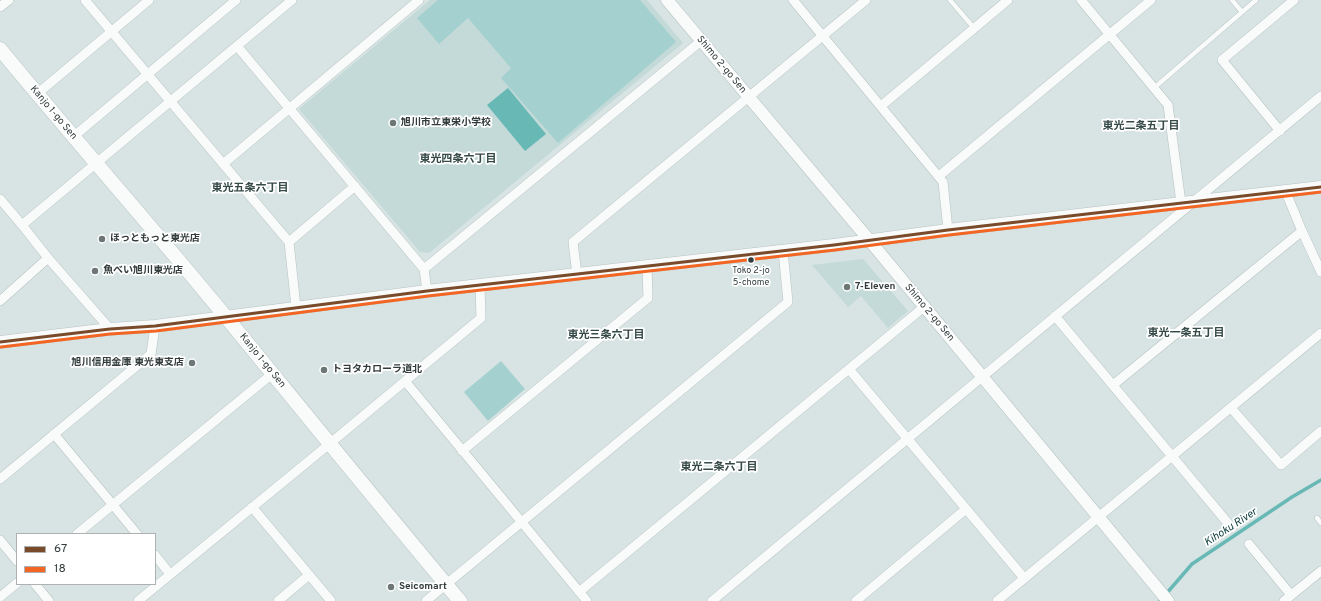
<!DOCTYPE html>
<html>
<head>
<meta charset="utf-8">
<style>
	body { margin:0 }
	#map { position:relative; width:1321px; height:601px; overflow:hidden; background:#d7e4e3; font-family:Overpass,sans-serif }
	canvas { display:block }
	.legend { position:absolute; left:16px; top:533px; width:140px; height:52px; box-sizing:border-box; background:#fff; border:1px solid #adb1b1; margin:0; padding:5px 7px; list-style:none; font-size:12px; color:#333c3c }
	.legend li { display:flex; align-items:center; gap:8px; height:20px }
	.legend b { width:20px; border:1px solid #adb1b1 }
</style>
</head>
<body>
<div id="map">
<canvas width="1321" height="601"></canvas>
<ul class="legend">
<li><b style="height:5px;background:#7a4b2a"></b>67</li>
<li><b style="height:5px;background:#f26522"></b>18</li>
</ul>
</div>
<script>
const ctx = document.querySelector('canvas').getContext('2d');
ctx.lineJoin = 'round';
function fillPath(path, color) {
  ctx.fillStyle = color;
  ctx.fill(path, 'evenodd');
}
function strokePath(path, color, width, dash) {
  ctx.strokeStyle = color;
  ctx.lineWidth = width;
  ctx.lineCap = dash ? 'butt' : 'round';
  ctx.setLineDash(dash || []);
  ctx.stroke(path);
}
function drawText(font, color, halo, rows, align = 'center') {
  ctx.font = font + ' Overpass,"Noto Sans JP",sans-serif';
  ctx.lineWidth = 3.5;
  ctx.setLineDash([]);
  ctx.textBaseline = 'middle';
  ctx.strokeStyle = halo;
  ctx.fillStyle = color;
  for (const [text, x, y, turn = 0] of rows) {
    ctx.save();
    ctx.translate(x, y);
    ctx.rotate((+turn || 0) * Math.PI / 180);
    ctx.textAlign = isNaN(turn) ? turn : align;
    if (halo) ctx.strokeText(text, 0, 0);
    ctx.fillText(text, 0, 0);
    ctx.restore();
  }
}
const built = new Path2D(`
	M430 0H647L683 43 429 253 420 252 299 109Z
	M863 259 908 311 888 328 861 296 848 307 812 265Z`);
const green = new Path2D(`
	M438 0H640L676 42 558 143 501 78 511 68 468 18 439 44 417 18Z
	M501 361 525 389 488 421 464 392Z`);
const water = new Path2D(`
	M508 88 546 134 525 151 487 105Z`);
const stream = new Path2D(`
	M1160 601 1192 564 1292 497 1321 480`);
const lane = new Path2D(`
	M950 0 974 28
	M1232 0 1242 12
	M1154 88 1256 0
	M1317 518 1321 523`);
const street = new Path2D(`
	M85 0 289 242 296 307
	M793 0 943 182 948 230
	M1081 0 1168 105 1181 203
	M0 7 9 0
	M237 46 424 269 427 291
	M37 94 149 0
	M881 106 1008 0
	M1280 131 1222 60 1294 0
	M73 137 236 0
	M223 164 419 0
	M939 176 1151 0
	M1285 190 1302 231 1321 272
	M0 199 22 225 48 258 110 329
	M22 225 292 0
	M289 242 355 186
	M424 269 701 41
	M577 275 573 242 866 0
	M0 301 48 258
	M1055 316 1232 528
	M849 369 1024 578
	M405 381 587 601
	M1113 385 1302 231
	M1231 408 1281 465 1321 431
	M54 434 137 534
	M462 451 648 298 647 267
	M0 479 151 354 155 326
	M252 507 331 601
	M77 534 272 374
	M0 540 17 561
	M1249 544 1291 595
	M155 555 170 574
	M35 584 49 601
	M579 592 924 307
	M0 597 17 583
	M138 601 316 455 481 318 480 286
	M278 601 309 575
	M426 601 788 302 783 251
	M712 601 1321 96
	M856 601 966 509
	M997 601 1321 333
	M1284 601 1321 571`);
const secondary = new Path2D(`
	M667 0 870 241 1168 601
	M0 342 110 329 155 326 427 291 834 245 948 230 1321 187`);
const primary = new Path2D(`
	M0 49C74 139 152 227 226 317 304 412 381 507 460 601`);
const bus1 = new Path2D(`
	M0 342 110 329 155 326 427 291 834 245 948 230 1321 187`);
const bus2 = new Path2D(`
	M1 347 110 334 156 331 428 296 835 250 949 235 1321 192`);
const markers = [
	[393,123,4,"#6c7776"],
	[102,239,4,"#6c7776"],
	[751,260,3.5,"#333c3c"],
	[95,271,4,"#6c7776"],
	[847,287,4,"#6c7776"],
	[192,363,4,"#6c7776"],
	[324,370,4,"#6c7776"],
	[391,587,4,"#6c7776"]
];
const busNames = [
	["Toko 2-jo",751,271],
	["5-chome",751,283]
];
const streetNames = [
	["Shimo 2-go Sen",721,65,50],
	["Kanjo 1-go Sen",53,113,50],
	["Shimo 2-go Sen",929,313,50],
	["Kanjo 1-go Sen",262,361,51]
];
const poiNames = [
	["旭川市立東栄小学校",401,123],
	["ほっともっと東光店",110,239],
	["魚べい旭川東光店",103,271],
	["7-Eleven",855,287],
	["旭川信用金庫 東光東支店",184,363,"right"],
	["トヨタカローラ道北",332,370],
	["Seicomart",399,587]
];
const neighbourhoodNames = [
	["東光二条五丁目",1141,127],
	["東光四条六丁目",458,160],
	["東光五条六丁目",250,189],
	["東光一条五丁目",1186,334],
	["東光三条六丁目",606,336],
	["東光二条六丁目",719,468]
];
const waterNames = [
	["Kihoku River",1231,528,-33]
];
fillPath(built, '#c3dad8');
fillPath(green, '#a4d1cf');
fillPath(water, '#68b9b6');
strokePath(stream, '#68b9b6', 3.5);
strokePath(lane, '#b8c2c1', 5.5);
strokePath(street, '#b8c2c1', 10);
strokePath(secondary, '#b8c2c1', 13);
strokePath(primary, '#b8c2c1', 15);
strokePath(lane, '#f9fbfb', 4.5);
strokePath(street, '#f9fbfb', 9);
strokePath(secondary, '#f9fbfb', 12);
strokePath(primary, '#f9fbfb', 14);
strokePath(bus1, '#7a4b2a', 3);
strokePath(bus2, '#f26522', 3);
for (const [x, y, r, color] of markers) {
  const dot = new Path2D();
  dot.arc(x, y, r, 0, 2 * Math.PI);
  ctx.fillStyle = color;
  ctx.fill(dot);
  strokePath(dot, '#fff', 1.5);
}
drawText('9px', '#333c3c', '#fff', busNames);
drawText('10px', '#333c3c', '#fff', streetNames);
drawText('bold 10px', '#333c3c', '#fff', poiNames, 'left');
drawText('bold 11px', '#364a48', '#fff', neighbourhoodNames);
drawText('italic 11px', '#0a3d3c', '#fff', waterNames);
</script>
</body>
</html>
